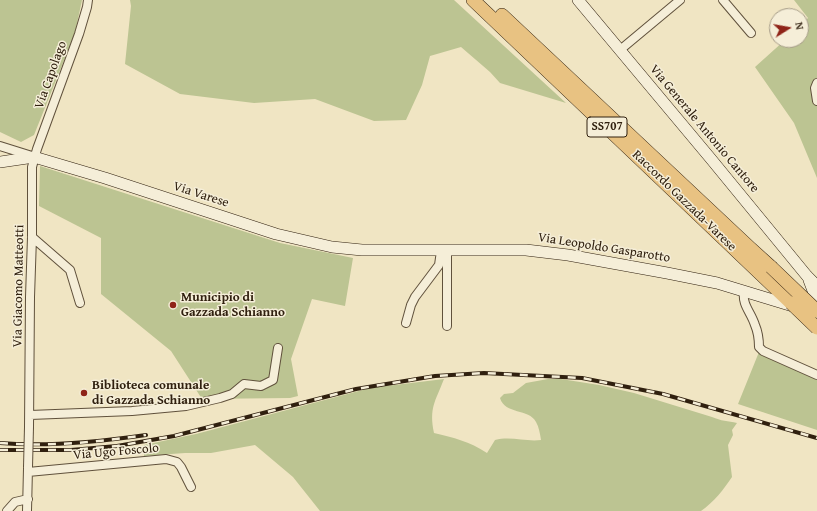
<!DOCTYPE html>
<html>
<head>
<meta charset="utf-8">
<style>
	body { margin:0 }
	#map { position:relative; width:817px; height:511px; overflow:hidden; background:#f0e5c3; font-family:"Gentium Book Plus",serif }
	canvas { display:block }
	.north { position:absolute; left:769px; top:8px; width:40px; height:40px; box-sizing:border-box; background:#f5eed8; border:1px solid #a69c88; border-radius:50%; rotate:79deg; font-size:11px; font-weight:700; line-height:16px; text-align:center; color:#30200f }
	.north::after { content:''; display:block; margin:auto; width:14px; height:18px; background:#8f2418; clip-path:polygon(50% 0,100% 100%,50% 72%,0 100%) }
</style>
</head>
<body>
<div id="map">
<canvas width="817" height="511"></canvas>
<div class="north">N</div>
</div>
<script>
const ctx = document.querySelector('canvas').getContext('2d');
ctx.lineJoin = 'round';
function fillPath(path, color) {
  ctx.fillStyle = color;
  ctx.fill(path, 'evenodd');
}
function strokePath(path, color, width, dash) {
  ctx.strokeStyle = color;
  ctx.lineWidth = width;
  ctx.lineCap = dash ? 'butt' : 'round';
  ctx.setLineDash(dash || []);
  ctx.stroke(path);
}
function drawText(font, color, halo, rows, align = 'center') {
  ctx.font = font + ' "Gentium Book Plus",serif';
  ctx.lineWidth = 3;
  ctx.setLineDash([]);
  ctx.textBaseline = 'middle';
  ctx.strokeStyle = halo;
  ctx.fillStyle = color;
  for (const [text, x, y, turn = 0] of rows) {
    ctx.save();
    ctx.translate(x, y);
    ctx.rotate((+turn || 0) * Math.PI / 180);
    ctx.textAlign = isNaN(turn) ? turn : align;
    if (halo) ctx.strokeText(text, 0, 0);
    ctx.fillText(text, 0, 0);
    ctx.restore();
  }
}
const green = new Path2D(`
	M0 0H82L75 33 34 135 21 142 0 132Z
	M130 0H454L566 103 500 83 490 72 461 47 430 56 422 85 406 120 374 121 315 99 254 103 180 94 125 64 131 6Z
	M794 0H817V178L794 123 755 67 785 40H801V25L808 18Z
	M40 166 280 243 353 258 345 306 312 299 291 359 298 396 290 398 202 399 171 351 101 294V238L39 206Z
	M759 352 817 380V430L738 404Z
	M444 379C435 402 429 408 434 433 454 438 469 441 487 453L495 440C511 436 526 442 541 440 540 434 539 427 536 422 529 408 505 415 500 398L504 394 513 393 526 383 548 379H561L599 385 634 393 712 417C721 421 728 421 737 423L732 430 733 435 728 445 732 477C724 489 714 502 701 511H320L293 477 255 445 211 453H185L144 456V445L196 434 370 388Z`);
const minor = new Path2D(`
	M723 0 751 33
	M620 50 680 0
	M817 83 815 88 817 101
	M0 146 32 156
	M32 237 70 270 80 303
	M744 292C742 305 751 312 755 325 758 332 759 339 759 347L763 351 817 375
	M406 323 411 305 415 297 439 265 441 251
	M447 326V251
	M30 415 132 411 186 406 220 398 232 394 244 384 261 386 273 380 278 348
	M29 427 30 297 32 237V167L37 149 79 34 87 7 88 0
	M28 472 166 459 177 462 181 467 191 487
	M7 511 15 502 28 499
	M27 511 28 468`);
const secondary = new Path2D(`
	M578 0 711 159 807 276 817 286
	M0 162 34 157 105 178 276 234 332 247 362 250H526L568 255 667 273 717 283 796 307
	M809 280 817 301`);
const trunk = new Path2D(`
	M473 0 791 303
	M502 15 749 247 771 267 776 278`);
const rail = new Path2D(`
	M0 443C48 447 98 442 146 435
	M0 450H71L117 446 174 436 356 389 435 376 484 373 582 378 663 394 817 438`);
const minorBridge = new Path2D(`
	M28 467 29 427`);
const trunkBridge = new Path2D(`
	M771 267 817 311
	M791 303 817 328`);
const markers = [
	[173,305,4,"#8f2418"],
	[84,393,4,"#8f2418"]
];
const shields = [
	[607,127,40]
];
const shieldNames = [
	["SS707",607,127]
];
const streetNames = [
	["Via Capolago",51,75,-70],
	["Via Generale Antonio Cantore",704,129,50],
	["Via Varese",201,195,18],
	["Raccordo Gazzada-Varese",684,201,44],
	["Via Leopoldo Gasparotto",604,248,9],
	["Via Giacomo Matteotti",19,286,-89],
	["Via Ugo Foscolo",116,452,-5]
];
const poiNames = [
	["Municipio di",181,298],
	["Gazzada Schianno",181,313],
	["Biblioteca comunale",92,386],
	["di Gazzada Schianno",92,401]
];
fillPath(green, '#bcc492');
strokePath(minor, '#60513c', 10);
strokePath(secondary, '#30200f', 12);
strokePath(trunk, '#30200f', 14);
strokePath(minor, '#f5eed8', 8);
strokePath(secondary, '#f5eed8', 11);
strokePath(trunk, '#e8c282', 13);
strokePath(rail, '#30200f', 4);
strokePath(rail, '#f5eed8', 2.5, [8]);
strokePath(minorBridge, '#60513c', 10, []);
strokePath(trunkBridge, '#30200f', 14, []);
strokePath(minorBridge, '#f5eed8', 8);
strokePath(trunkBridge, '#e8c282', 13);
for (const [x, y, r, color] of markers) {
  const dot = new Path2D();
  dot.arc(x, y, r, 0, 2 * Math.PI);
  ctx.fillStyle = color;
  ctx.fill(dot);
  strokePath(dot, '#f5eed8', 1.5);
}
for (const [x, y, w] of shields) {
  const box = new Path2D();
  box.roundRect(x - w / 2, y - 10, w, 20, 3);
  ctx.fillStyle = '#f5eed8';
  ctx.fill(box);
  strokePath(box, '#30200f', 1);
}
drawText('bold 12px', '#30200f', null, shieldNames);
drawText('13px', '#30200f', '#f5eed8', streetNames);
drawText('bold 13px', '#30200f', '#f5eed8', poiNames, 'left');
</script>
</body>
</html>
